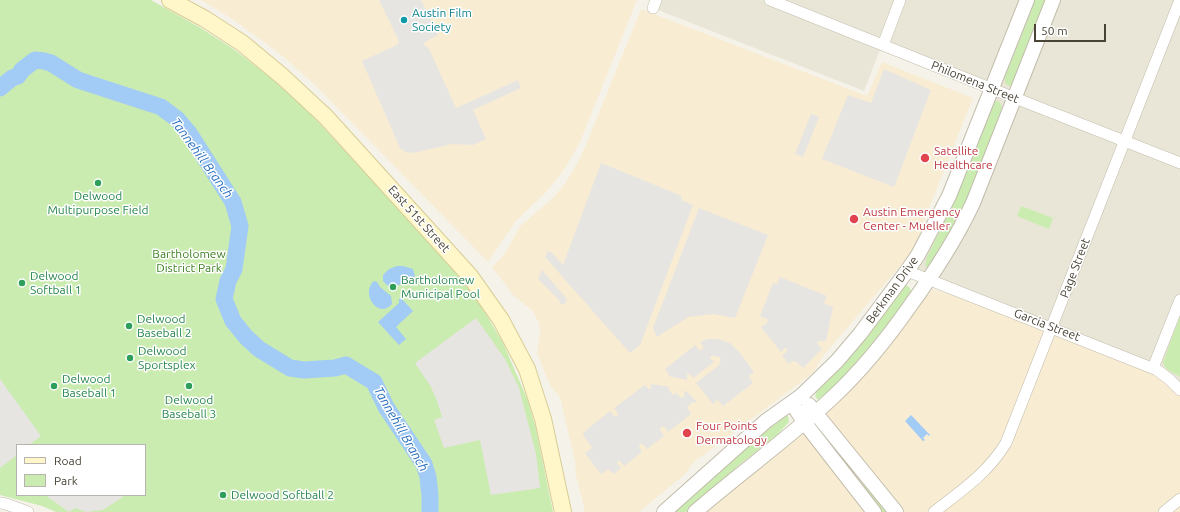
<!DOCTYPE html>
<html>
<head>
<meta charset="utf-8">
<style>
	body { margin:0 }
	#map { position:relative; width:1180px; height:512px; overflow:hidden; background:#f5f3e9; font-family:Ubuntu,sans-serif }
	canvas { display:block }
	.legend { position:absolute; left:16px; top:444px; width:130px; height:52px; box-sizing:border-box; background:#fff; border:1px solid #b7b4af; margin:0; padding:5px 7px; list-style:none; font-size:12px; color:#4a4437 }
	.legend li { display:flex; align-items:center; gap:8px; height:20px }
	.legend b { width:20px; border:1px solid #b7b4af }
	.scale { position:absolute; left:1034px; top:24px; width:72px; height:18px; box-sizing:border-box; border:2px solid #4a4437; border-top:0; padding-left:5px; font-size:12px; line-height:14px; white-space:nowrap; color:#4a4437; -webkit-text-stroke:3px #fff; paint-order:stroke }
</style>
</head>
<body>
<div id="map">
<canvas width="1180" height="512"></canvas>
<ul class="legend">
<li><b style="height:5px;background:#fff7c9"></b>Road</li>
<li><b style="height:11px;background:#cbecb0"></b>Park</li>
</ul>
<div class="scale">50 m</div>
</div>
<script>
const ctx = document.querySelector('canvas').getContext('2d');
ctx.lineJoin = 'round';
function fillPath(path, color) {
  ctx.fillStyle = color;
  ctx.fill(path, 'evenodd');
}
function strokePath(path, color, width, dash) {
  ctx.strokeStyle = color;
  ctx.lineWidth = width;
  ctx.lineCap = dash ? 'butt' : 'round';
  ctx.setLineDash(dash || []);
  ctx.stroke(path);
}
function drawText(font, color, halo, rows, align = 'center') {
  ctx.font = font + ' Ubuntu,sans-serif';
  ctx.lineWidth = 3;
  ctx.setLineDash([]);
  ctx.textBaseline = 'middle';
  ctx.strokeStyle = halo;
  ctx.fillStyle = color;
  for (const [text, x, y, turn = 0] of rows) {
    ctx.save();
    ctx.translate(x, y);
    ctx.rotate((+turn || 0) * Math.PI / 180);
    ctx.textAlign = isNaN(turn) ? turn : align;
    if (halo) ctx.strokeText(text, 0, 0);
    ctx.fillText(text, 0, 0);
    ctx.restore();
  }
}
const residential = new Path2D(`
	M656 0H1180V389L909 270 992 90 882 45 864 91 653 8Z`);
const commercial = new Path2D(`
	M201 0H637L580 142 564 170 546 192 516 221 488 262 315 85 280 54 234 20Z
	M641 9 867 96 882 62 973 98 922 226 918 243 906 259 823 356 813 373 694 462 684 475 639 512H585L575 471 576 466 560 397 552 388 547 379 537 352 540 333 539 323 533 311 514 296 492 267 504 255 521 225 553 198 566 182 576 166 586 145Z
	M933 289 1051 327 1157 370 1180 390V512H696L761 457 889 336Z`);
const green = new Path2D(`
	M0 0H151L199 27 232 48 270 77 305 108 400 210 449 265 478 301 503 343 528 401 536 429 553 512H56L42 506 0 495ZM17 445H145V495H17Z
	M1033 0H1048L1013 86H1009L1005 83V77L1031 12Z
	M994 101H998L1001 104 1002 110 976 175 962 215 928 268 925 265 927 257 955 201Z
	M1021 206 1053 218 1049 229 1017 216Z
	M906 285 910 288 911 291 908 296 873 348 822 400 817 399 815 396 817 391 851 355 904 286Z
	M1180 316V377C1173 372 1165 371 1163 362Z
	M784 415 788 416 789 422 777 435 739 465 707 495 686 512H674L749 442Z
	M820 431 860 481 889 512H881L820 434Z`);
const parking = new Path2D(`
	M379 0H421L438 35 423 43 429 49 456 108 518 80 521 88 473 110 486 139 473 145 452 144 413 153 406 152 400 148 362 61 397 45 399 41Z
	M884 69 931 90 894 187 822 159 848 95 871 103Z
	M811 114 819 117 803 157 795 154Z
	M601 163 682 196 681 200 693 205 640 345 630 353 545 257 548 251 551 252 563 265Z
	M699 208 768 235 735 318 713 314 688 317 657 337 653 328Z
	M542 270 567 299 564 305 559 303 560 301 538 279Z
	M780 277 827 296 824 303 825 304 833 307 826 341H818L817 343 822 349 803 368 797 362 792 361 789 364 782 356 787 351V348H785L781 352 761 327 766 324 768 321 767 319 760 316 773 283 777 284Z
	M476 318 505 359 519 388 536 454 540 488 491 495 480 440 444 448 434 420 442 417 437 401 431 387 415 363Z
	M707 339H718L730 343 740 353 754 372 749 376 753 383 723 406 718 400 716 401 713 404 696 383 719 365 721 360 719 357 716 356H711L710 358 714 362 693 378 690 374H687V380L668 376 669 374 665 369 695 345 699 350 703 349V346L700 342Z
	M0 379 41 436 29 445H17V455L0 468Z
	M651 384 670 387 668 389 673 395 676 393 681 398 684 396 685 390 697 402H693L687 407 691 414 668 432 665 427H661L660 430 664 436 647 449 643 444H640L639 447 642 452 624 466 620 461H618L617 463 621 468 614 474 608 469 601 474 585 453 591 449 592 447 584 437 583 433 610 411 614 416H617L618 413 614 408 645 385 649 389H651Z
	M45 495H120L123 497 103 510 86 512 75 508 69 512Z`);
const water = new Path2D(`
	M397 266H403L413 269 415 277 411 282C402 282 397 287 389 287L383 281V275L389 269Z
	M374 281 377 282 380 287 391 296 392 304C378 320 360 293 374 281Z
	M401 298 413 311 396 327 406 339 399 345 378 322 399 303V299Z
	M911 415 930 435 929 436 927 434 923 438 925 440 923 441 905 421Z`);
const river = new Path2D(`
	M0 88 12 78 18 76 22 70 35 60 44 61 51 63 78 80 161 107 177 119 189 133 233 202 240 226 234 269 228 281 224 299 233 321 246 337 259 349 290 368 304 370 335 368 346 365 374 382 386 407 424 464 428 477 430 495V512`);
const minor = new Path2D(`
	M770 0 1015 98 1180 163
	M653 8 656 0
	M883 45 900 0
	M907 271 1157 370 1169 379 1180 390
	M1153 368 1180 300
	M0 503 6 504 28 512
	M934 512C962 490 987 474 1006 443L1180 0
	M1164 512 1180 499`);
const tertiary = new Path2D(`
	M792 403 804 422 874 512
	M809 405 896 512
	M664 512 766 421 801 396 837 361 860 334 907 271 918 255 949 196 1027 0
	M695 512C740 473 789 438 832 398 862 370 887 339 910 306 934 273 956 239 973 203L1053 0`);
const secondary = new Path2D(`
	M170 0 205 19 242 43 283 77 326 117 470 276 501 320 527 369 543 419 563 512`);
const markers = [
	[404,20,4,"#0f9aa8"],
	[925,158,5,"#e0444e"],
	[98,183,4,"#2e9e5b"],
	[854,219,5,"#e0444e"],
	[22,283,4,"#2e9e5b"],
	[393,287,4,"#2e9e5b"],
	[129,326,4,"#2e9e5b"],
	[130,358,4,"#2e9e5b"],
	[54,386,4,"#2e9e5b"],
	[189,386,4,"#2e9e5b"],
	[687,433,5,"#e0444e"],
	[223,495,4,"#2e9e5b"]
];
const cultureNames = [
	["Austin Film",412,13],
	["Society",412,27]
];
const streetNames = [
	["Philomena Street",975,82,22],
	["East 51st Street",419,219,48],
	["Page Street",1075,268,-69],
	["Berkman Drive",892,290,-54],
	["Garcia Street",1047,325,21]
];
const healthNames = [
	["Satellite",934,151],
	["Healthcare",934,165],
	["Austin Emergency",863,212],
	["Center - Mueller",863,226],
	["Four Points",696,426],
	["Dermatology",696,440]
];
const leisureNames = [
	["Delwood",98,196,"center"],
	["Multipurpose Field",98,210,"center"],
	["Delwood",30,276],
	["Softball 1",30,290],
	["Bartholomew",401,280],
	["Municipal Pool",401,294],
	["Delwood",137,319],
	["Baseball 2",137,333],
	["Delwood",138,351],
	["Sportsplex",138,365],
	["Delwood",62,379],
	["Baseball 1",62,393],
	["Delwood",189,400,"center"],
	["Baseball 3",189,414,"center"],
	["Delwood Softball 2",231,495]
];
const parkNames = [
	["Bartholomew",189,254],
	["District Park",189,268]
];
const waterNames = [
	["Tannehill Branch",202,158,54],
	["Tannehill Branch",401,429,60]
];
fillPath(residential, '#eae6d7');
fillPath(commercial, '#f8ecd3');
fillPath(green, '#cbecb0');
fillPath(parking, '#e7e5e1');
fillPath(water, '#a2cbf5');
strokePath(river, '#a2cbf5', 17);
strokePath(minor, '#c2bcab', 12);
strokePath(tertiary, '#c2bcab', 16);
strokePath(secondary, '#d8cd96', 18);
strokePath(minor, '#fff', 11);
strokePath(tertiary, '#fff', 14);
strokePath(secondary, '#fff7c9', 16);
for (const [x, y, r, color] of markers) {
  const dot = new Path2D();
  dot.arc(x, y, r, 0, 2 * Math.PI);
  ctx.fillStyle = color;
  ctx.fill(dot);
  strokePath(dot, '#fff', 1.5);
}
drawText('12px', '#0d838f', '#fff', cultureNames, 'left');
drawText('12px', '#4a4437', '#fff', streetNames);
drawText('12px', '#be3a42', '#fff', healthNames, 'left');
drawText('12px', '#27864d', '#fff', leisureNames, 'left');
drawText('12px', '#3e8025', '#fff', parkNames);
drawText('italic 13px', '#286fbd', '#fff', waterNames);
</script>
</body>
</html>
